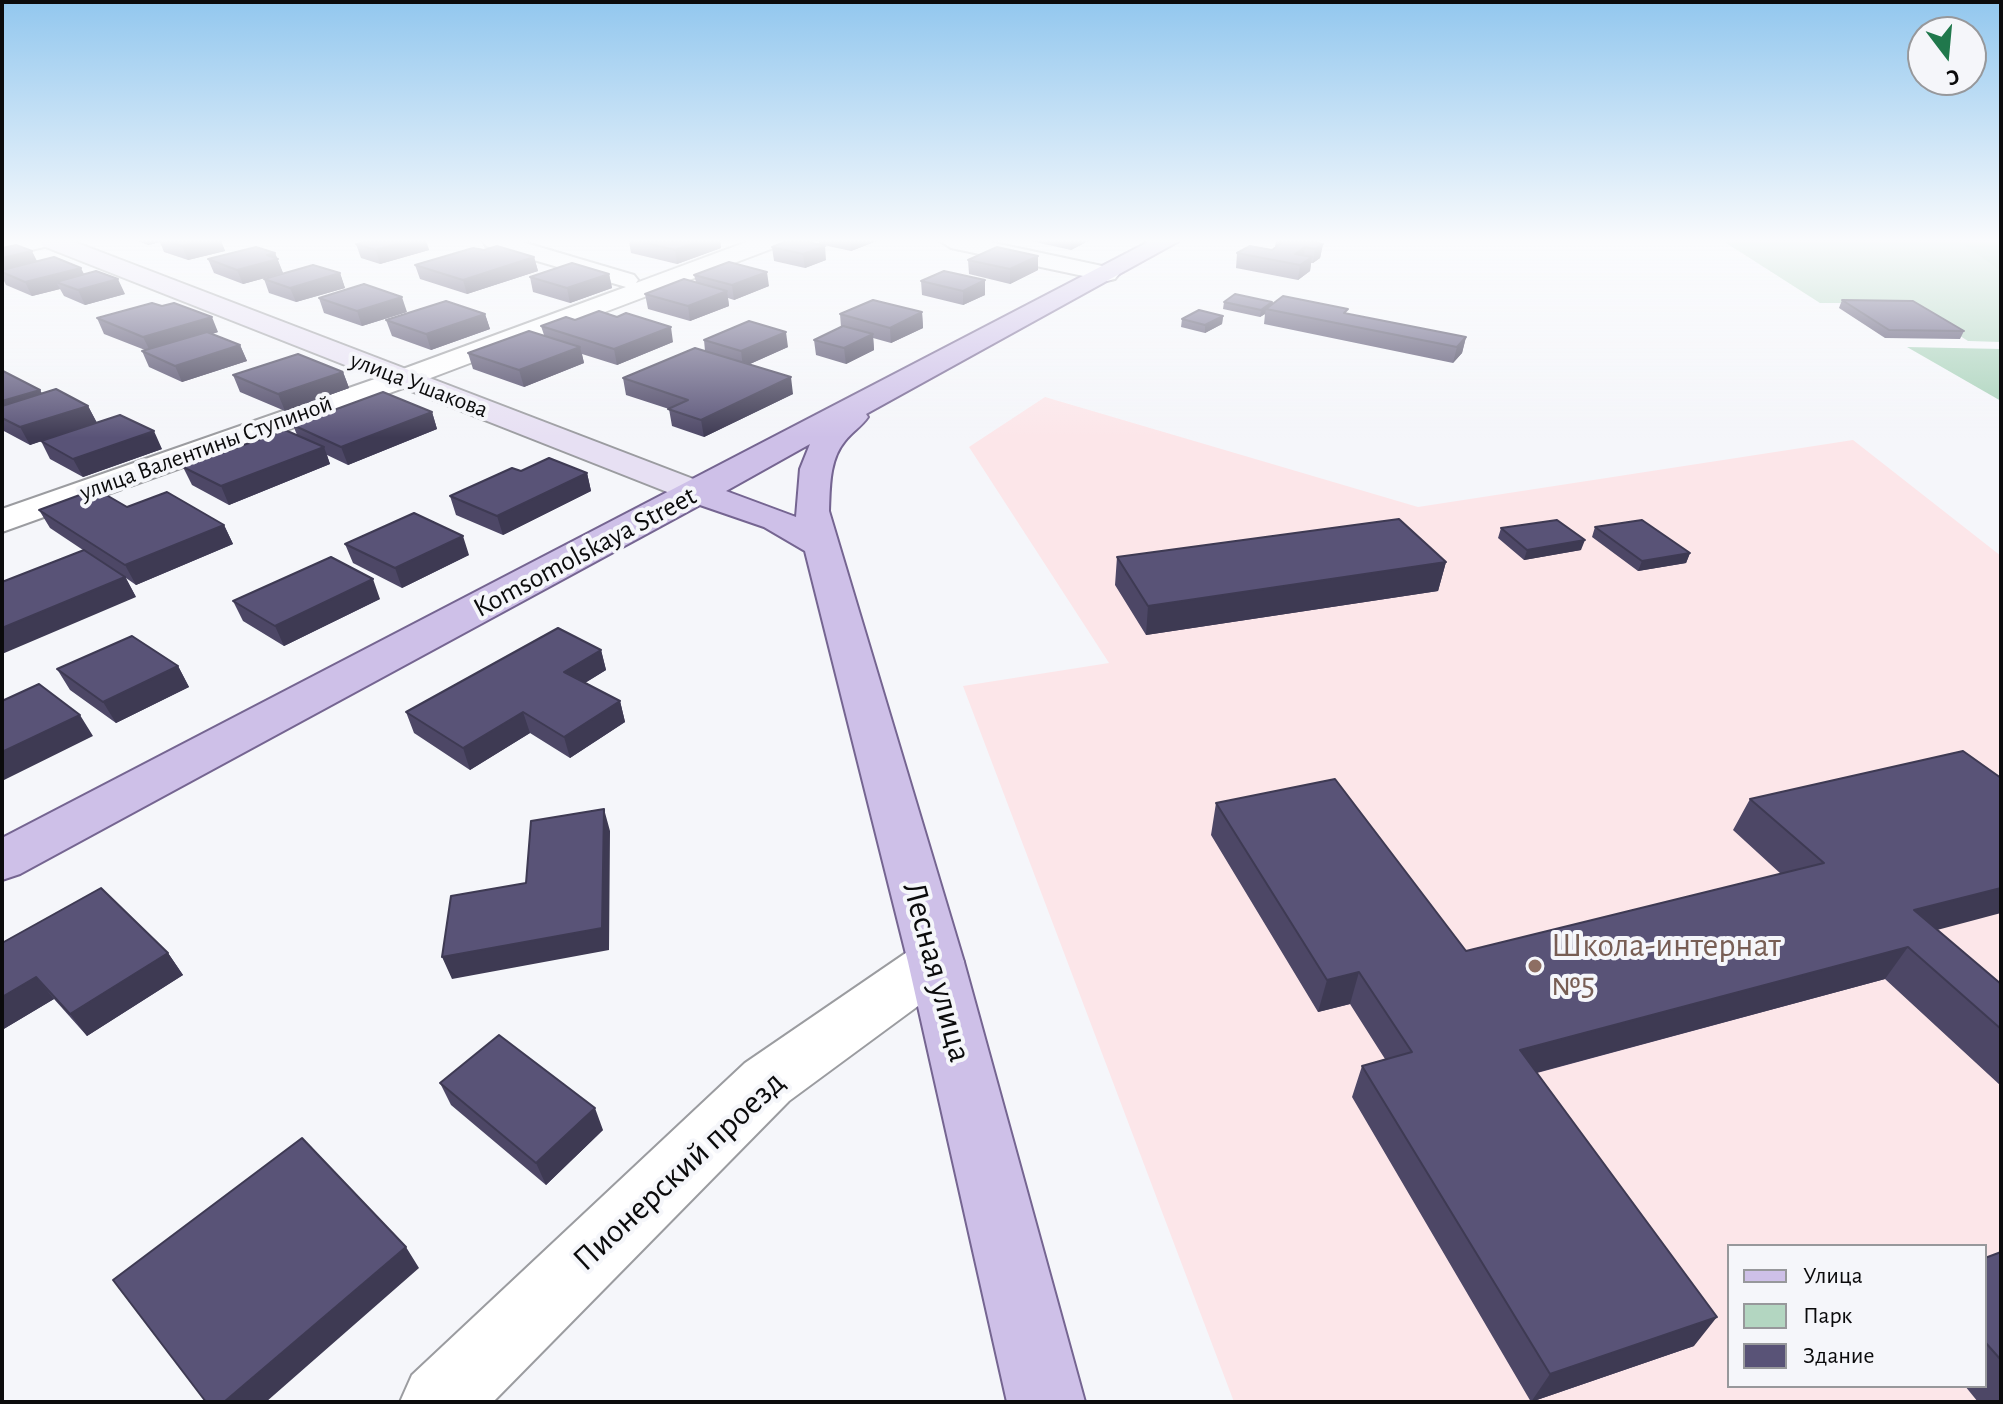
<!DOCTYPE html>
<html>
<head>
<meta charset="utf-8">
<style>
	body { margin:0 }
	#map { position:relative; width:2003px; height:1404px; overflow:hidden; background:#f5f6fa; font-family:"Alegreya Sans",sans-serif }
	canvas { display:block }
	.frame { position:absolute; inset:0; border:4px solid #0b0b0c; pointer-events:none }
	.legend { position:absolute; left:1727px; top:1244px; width:260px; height:144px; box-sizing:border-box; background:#f5f6fa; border:2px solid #97989b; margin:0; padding:10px 14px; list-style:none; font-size:24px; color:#0b0b0c }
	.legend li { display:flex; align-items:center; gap:16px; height:40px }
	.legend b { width:40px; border:2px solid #97989b }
	.north { position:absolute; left:1907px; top:16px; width:80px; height:80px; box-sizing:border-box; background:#f5f6fa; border:2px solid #97989b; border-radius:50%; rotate:164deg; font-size:22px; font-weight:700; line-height:32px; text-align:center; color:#0b0b0c }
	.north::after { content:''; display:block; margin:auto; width:28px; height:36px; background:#20784c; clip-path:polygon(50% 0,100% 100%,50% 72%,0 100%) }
</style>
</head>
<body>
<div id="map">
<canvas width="2003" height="1404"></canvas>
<div class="frame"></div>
<ul class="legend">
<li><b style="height:10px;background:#cec0e8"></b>Улица</li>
<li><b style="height:22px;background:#b3d6c1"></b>Парк</li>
<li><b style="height:22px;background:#595377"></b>Здание</li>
</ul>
<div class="north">С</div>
</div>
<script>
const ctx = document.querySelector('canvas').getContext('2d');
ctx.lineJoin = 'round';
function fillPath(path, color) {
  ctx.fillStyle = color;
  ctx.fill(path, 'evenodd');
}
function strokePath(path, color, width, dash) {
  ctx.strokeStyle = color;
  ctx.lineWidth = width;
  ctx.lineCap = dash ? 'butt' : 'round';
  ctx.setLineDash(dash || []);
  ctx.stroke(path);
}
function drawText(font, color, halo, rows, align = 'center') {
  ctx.font = font + ' "Alegreya Sans",sans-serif';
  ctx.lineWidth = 8;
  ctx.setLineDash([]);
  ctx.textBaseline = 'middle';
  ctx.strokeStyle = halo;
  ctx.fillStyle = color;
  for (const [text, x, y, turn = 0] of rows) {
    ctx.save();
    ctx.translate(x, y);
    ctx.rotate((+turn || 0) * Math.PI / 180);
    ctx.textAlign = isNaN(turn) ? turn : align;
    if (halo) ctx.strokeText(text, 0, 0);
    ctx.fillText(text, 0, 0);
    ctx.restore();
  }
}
const education = new Path2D(`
	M1045 397 1418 507 1853 440 2001 556V1402H1234L963 686 1109 663 969 447ZM1729 1246H1985V1386H1729Z`);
const green = new Path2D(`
	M1723 241H2001V342L1968 341 1908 303H1820Z`);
const forest = new Path2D(`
	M1959 241H2001V271Z
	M1907 347 2001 349V401Z`);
const street = new Path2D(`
	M10 241H51L48 246 2 257V243Z
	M483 241H519L634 275 638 280 636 283 749 241H782L779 246 412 385 2 532V509L392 373 626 287 486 246Z
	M940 241H985L1107 267 1115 269 1119 274 1115 279 1107 281 951 248Z
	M936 940 956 946 964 962 956 978 789 1101 493 1402H400L412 1375 745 1063 916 946Z`);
const secondary = new Path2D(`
	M40 241H72L709 485 714 492 709 499 697 502 685 499 43 246Z`);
const primary = new Path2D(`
	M1150 241H1179L866 414 868 417C862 426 852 432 845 441 829 460 830 488 829 511L964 962 1085 1402H1007L908 962 805 551 764 527 700 505 20 874 2 880V838ZM810 444 800 469 796 517 726 491Z`);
const wall = new Path2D(`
	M138 241H221L225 251 188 260 164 252 160 242 148 245Z
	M361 241H426L429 250 380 264 361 258 356 244 364 242Z
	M629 241H720L721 248 677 264 631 253Z
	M819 241H877L851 251 819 244Z
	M1031 241H1088L1071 250Z
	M1276 241 1323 244 1320 258 1313 263H1311L1310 271 1298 280 1236 268 1237 253 1272 250 1275 247Z
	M772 247 826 260 805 268 774 261Z
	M2 248 37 261 84 275 125 294 85 305 64 296 60 289 32 296 6 285 2 277Z
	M484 250 534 257 538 271 467 294 420 279 415 265Z
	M275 253 283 273 243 284 214 273 208 259Z
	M1038 256V270L1010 284 969 274 968 260Z
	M340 273 345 288 296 302 269 293 264 279Z
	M609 274 612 288 570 303 533 292 530 277Z
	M694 275 769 286 734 300 728 298 729 306 690 321 648 309 645 294 696 282Z
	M921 281 985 295 963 305 922 295Z
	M319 298 407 312 362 326 324 313Z
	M1842 300 1964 331 1960 339 1885 338 1839 308Z
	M1224 302H1272V304L1347 314 1466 337 1462 353 1453 363 1264 324 1265 314 1260 317 1223 309Z
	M162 306 218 332 212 334 240 345 247 361 182 382 149 367 142 351 145 350 104 334 97 318Z
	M922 312 923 328 891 343 873 338 874 350 846 364 816 355 814 340 841 327 840 314Z
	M485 314 490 329 431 350 392 336 386 320Z
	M1223 316 1222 324 1205 333 1181 327 1182 319Z
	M575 320 673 342 617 365 582 354 584 363 524 387 473 369 468 353 544 335 541 326Z
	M704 340 788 347 750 364 793 394 704 437 672 426 669 409 626 395 623 378 705 351Z
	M2 372 40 390 42 394 88 406 97 423 162 449 83 477 50 459 41 441 30 445 2 430Z
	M343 372 349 388 285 411 240 392 233 375Z
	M432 412 437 429 348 465 327 455 330 464 229 505 192 485 183 467 297 435 293 425Z
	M521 471 587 473 591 491 503 535 456 515 450 496Z
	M127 507 224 525 233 544 136 585 126 578 136 597 83 550 50 528 39 510Z
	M1595 527 1690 553 1686 563 1638 571 1592 537Z
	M1501 528 1581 550 1524 560 1498 538Z
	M345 544 469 555 402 588 353 563Z
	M1117 557 1446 562 1438 591 1146 635 1115 585Z
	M380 599 284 646 243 621 233 601Z
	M601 650 606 670 585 683 620 701 625 722 570 758 530 733 470 770 414 733 406 712Z
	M178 666 189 687 116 723 70 690 57 669Z
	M1750 799 1937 930 2001 984V1086L1885 979 1537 1073 1694 1346 1531 1402 1352 1097 1362 1066 1385 1059 1350 1004 1318 1012 1211 835 1216 803 1466 951 1781 874 1733 830Z
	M2 943 168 953 183 975 87 1036 54 999 2 1030Z
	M440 1083 603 1130 546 1185 451 1105Z
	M2001 1252V1402H1978L1965 1386H1985V1258Z`);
const shadedWall = new Path2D(`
	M147 241H160V242L148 245Z
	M200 241H221L225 251 188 260 182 246Z
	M406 241H426L429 250 380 264 376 250Z
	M700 241H720L721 248 677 264 675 250Z
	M851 241H877L851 251Z
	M1071 241H1088L1071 250Z
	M1323 244 1320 258 1313 263 1315 249Z
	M825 246 826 260 805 268 803 254Z
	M1305 247 1303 261 1295 254Z
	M32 251 39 265 2 272V258Z
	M275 253 283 273 243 284 237 270 267 255Z
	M1038 256V270L1010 284V269Z
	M534 257 538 271 467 294 463 280Z
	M1312 257 1310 271 1298 280 1300 265Z
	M81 268 88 282H56L60 289 32 296 25 282Z
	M767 272 769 286 734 300 732 285Z
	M340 273 345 288 296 302 290 288Z
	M609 274 612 288 570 303 567 288Z
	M118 279 125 294 85 305 78 290Z
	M985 280V295L963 305V291Z
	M727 291 729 306 690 321 688 306Z
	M402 297 407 312 362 326 357 311Z
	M1272 302 1271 310 1266 309 1265 314 1260 317 1261 310Z
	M922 312 923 328 891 343 890 328Z
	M485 314 490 329 431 350 426 334Z
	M1223 316 1222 324 1205 333V325Z
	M212 317 218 332 151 353 143 337Z
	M671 327 673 342 617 365 614 349Z
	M786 332 788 347 743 367 741 351Z
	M873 334 874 350 846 364 844 348Z
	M1466 337 1462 353 1453 363 1457 347Z
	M240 345 247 361 182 382 175 366Z
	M580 347 584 363 524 387 519 370Z
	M343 372 349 388 285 411 278 394Z
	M791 377 793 394 704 437 701 420Z
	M40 390 49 407 2 418V401Z
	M88 406 97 423 30 445 20 427Z
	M432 412 437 429 348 465 341 447Z
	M154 431 162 449 83 477 73 459Z
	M324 447 330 464 229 505 221 486Z
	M587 473 591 491 503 535 497 516Z
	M224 525 233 544 136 585 125 565Z
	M463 536 469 555 402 588 395 568Z
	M1585 540 1581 550 1524 560 1527 550Z
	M1690 553 1686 563 1638 571 1642 561Z
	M1446 562 1438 591 1146 635 1148 606Z
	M125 577 136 597 2 654V628Z
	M373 579 380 599 284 646 275 626Z
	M601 650 606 670 570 692 564 672Z
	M178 666 189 687 116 723 103 702Z
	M620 701 625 722 570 758 564 737Z
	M523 712 530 733 470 770 463 748Z
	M80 715 93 736 2 781V752Z
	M604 809 610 831 609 950 452 979 442 957 602 928Z
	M2001 888V913L1892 942 1914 910Z
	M1908 947 1885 979 1505 1081 1520 1050Z
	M168 953 183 975 87 1036 70 1014Z
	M1359 972 1350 1004 1318 1012 1327 980Z
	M36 977 54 999 2 1030V997Z
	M595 1108 603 1130 546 1185 536 1163Z
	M406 1247 419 1268 266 1402H224Z
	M1717 1317 1694 1346 1531 1402 1550 1374Z`);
const building = new Path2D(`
	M168 241H200L182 246Z
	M367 241H406L376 250 356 244Z
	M638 241H700L675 250Z
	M787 241H805L825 246 803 254 772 247Z
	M1279 241H1310L1323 244 1315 249 1305 247 1295 254 1312 257 1300 265 1237 253 1250 246 1272 250 1283 242Z
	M16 245 32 251 2 258V248Z
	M497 246 534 257 463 280 415 265 473 248 484 250Z
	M256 247 275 253 267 255 278 259 237 270 208 259Z
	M997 247 1038 256 1010 269 968 260Z
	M54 257 81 268 25 282 2 272V270Z
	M729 262 767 272 732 285 694 275Z
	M572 263 609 274 567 288 530 277Z
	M313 265 340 273 290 288 264 279Z
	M96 271 118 279 78 290 56 282Z
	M944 271 985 280 963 291 921 281Z
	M684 279 727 291 688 306 645 294Z
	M364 284 402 297 357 311 319 298Z
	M1235 294 1272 302 1261 310 1224 302Z
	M1283 296 1348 309 1344 313 1466 337 1457 347 1266 309Z
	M873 300 922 312 890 328 840 314Z
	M1842 300 1913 301 1964 331 1889 330Z
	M446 301 485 314 426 334 386 320Z
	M152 303 162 306 174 303 212 317 143 337 97 318Z
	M1199 310 1223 316 1205 325 1182 319Z
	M599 311 617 317 626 313 671 327 614 349 541 326 566 317 575 320Z
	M749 321 786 332 741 351 704 340Z
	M843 326 873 334 844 348 814 340Z
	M529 331 580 347 519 370 468 353Z
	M207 332 240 345 175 366 142 351Z
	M695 348 791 377 701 420 668 409 688 400 623 378Z
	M298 354 343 372 278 394 233 375Z
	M3 371 40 390 2 401V372Z
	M56 389 88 406 20 427 2 418V406Z
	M383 392 432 412 341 447 293 425Z
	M120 415 154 431 73 459 41 441Z
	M285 430 324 447 221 486 183 467Z
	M549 458 587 473 497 516 450 496 512 468 521 471Z
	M96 489 127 507 167 492 224 525 125 565 39 510Z
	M414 513 463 536 395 568 345 544Z
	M1399 519 1446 562 1148 606 1117 557Z
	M1557 520 1585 540 1527 550 1501 528Z
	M1642 520 1690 553 1642 561 1595 527Z
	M84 550 125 577 2 628V582Z
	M331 557 373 579 275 626 233 601Z
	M558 628 601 650 564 672 620 701 564 737 523 712 463 748 406 712Z
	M132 636 178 666 103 702 57 669Z
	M39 684 80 715 2 752V701Z
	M1963 751 2001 778V888L1914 910 2001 984V1029L1908 947 1520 1050 1717 1317 1550 1374 1362 1066 1412 1052 1359 972 1327 980 1216 803 1335 779 1466 951 1824 863 1750 799Z
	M604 809 602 928 442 957 451 896 526 883 531 821Z
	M101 888 168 953 70 1014 36 977 2 997V943Z
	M499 1035 595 1108 536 1163 440 1083Z
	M302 1138 406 1247 224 1402H206L113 1280Z
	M2001 1252V1360L1985 1342V1258Z`);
const markers = [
	[1535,966,8,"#8d6e63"]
];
const farStreetnames = [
	["улица Ушакова",419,385,21],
	["улица Валентины Ступиной",206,448,-20]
];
const streetNames = [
	["Komsomolskaya Street",585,552,-28]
];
const nearEducationnames = [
	["Школа-интернат",1551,946],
	["№5",1551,985]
];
const nearStreetnames = [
	["Лесная улица",937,972,75],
	["Пионерский проезд",679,1171,-43]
];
fillPath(education, '#fce6e9');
fillPath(green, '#b3d6c1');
fillPath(forest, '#a7d1b8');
strokePath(street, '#9b9ca0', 4);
strokePath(secondary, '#9b9ca0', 4);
strokePath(primary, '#756591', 4);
fillPath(street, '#fff');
fillPath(secondary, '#e7e0f3');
fillPath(primary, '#cec0e8');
fillPath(wall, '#4d4766');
fillPath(shadedWall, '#3e3a53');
fillPath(building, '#595377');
strokePath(building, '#3e3a53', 2);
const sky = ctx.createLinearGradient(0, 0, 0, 438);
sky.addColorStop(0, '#92c7ee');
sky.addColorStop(0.55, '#fafbfd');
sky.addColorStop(1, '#fafbfd00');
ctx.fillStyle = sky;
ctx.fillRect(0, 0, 2003, 438);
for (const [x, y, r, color] of markers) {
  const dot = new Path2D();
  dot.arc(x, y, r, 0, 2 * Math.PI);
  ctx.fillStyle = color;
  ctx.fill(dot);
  strokePath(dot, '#f5f6fa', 3);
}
drawText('24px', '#0b0b0c', '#f5f6fa', farStreetnames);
drawText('28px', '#0b0b0c', '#f5f6fa', streetNames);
drawText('34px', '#785e54', '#f5f6fa', nearEducationnames, 'left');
drawText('34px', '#0b0b0c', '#f5f6fa', nearStreetnames);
</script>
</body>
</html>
